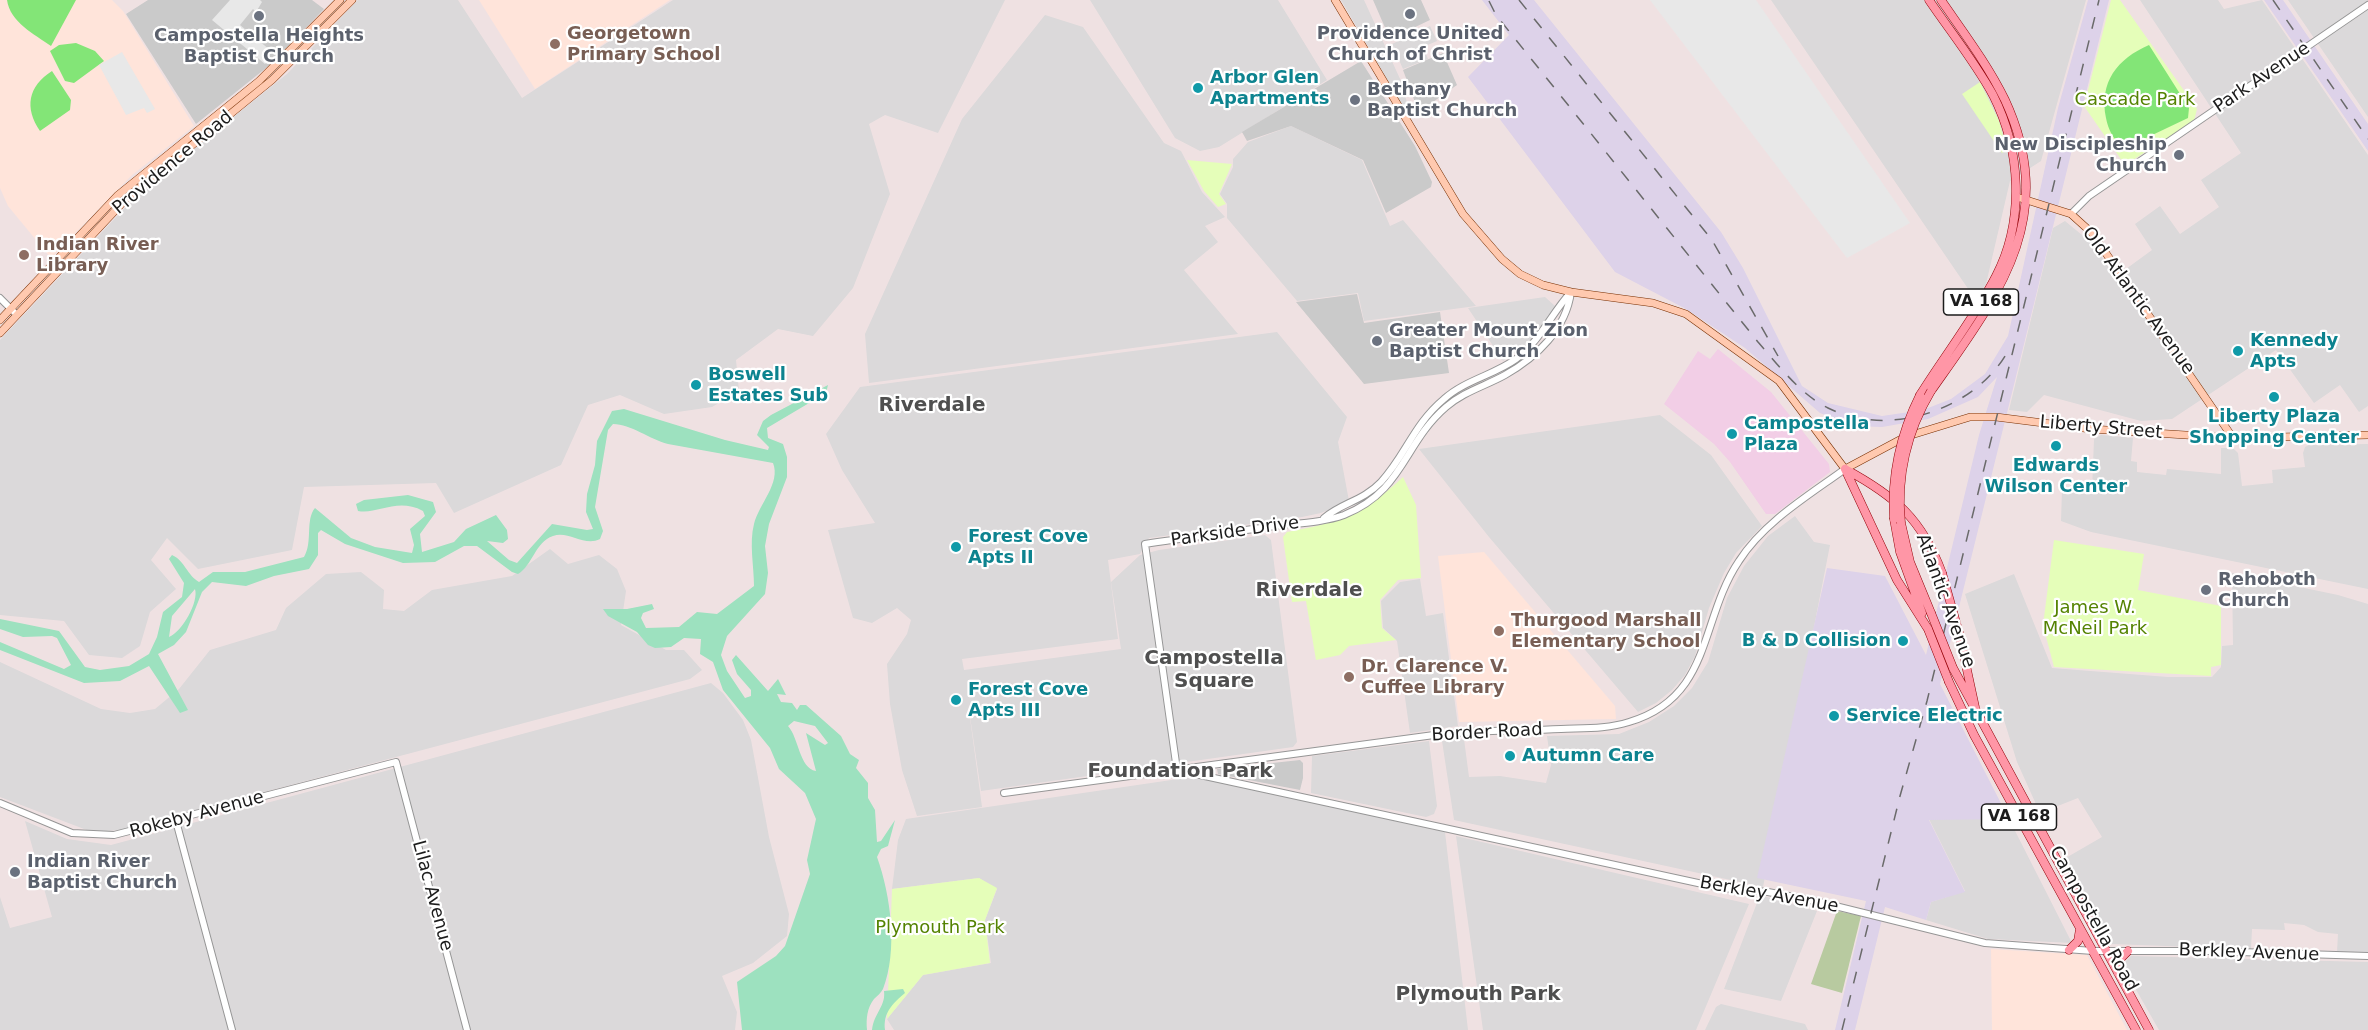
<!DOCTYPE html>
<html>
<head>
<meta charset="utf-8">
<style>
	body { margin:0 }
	canvas { display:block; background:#efe1e2 }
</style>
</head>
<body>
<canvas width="2368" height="1030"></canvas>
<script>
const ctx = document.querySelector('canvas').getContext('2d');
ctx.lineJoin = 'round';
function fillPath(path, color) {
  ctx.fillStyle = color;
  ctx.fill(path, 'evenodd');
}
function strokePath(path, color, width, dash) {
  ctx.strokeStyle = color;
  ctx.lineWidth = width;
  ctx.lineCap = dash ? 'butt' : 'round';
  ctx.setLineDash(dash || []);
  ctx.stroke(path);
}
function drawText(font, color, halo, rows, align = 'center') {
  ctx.font = font + ' "DejaVu Sans",sans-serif';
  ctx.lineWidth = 4.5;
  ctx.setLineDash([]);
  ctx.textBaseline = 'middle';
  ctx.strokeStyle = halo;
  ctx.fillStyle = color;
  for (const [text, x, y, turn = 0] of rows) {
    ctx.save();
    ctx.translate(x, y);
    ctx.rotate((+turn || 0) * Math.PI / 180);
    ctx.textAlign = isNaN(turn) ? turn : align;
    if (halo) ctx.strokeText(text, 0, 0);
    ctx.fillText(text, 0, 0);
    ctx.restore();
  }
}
const residential = new Path2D(`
	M358 0H458L522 98 673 0H1005L938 133 885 115 869 124 890 194 853 288 813 336 778 329 736 360 739 391 712 407 664 414 620 395 588 405 561 465 454 513 436 483 304 487 292 550 198 569 167 538 151 560 176 589 150 612 140 646 122 658 89 655 64 621 0 615V340L138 194 287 74Z
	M1090 0H1278L1327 80 1219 147 1200 151 1175 138Z
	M1341 0H1364L1401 81 1408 106 1404 108Z
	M1771 0H2086L2041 161 2010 181 1986 284 1978 296H1973Z
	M2140 0H2218L2224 9 2262 0 2368 155V406L2359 412 2340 385 2314 403 2276 350 2172 419 2141 421 2044 395 2027 412 2009 410 2053 228 2065 221 2093 244 2115 277 2152 250 2135 224 2160 206 2180 234 2219 207 2201 180 2241 153Z
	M2288 0H2368V117Z
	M1045 15 1083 27 1164 143 1181 151 1202 192 1225 217 1205 226 1218 242 1184 270 1238 334 869 383 865 334 962 119Z
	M1430 26 1437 41 1423 47 1428 59 1403 69 1392 44Z
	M1291 126 1362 160 1390 226 1403 220 1476 306 1364 321 1358 293 1297 301 1227 218V204L1220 194 1233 167V159L1248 142Z
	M1545 297 1555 306 1544 325 1526 344 1503 361 1468 308Z
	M1277 332 1347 417 1338 442 1349 501 1321 513 1302 517 1149 538 1140 554 1108 560 1118 639 962 659 964 670 1121 649 1111 582 1140 555 1159 550 1265 535 1271 540 1297 742 1293 747 981 791 967 696 982 807 917 816 902 770 890 704 887 664 907 634 911 620 897 608 872 623 853 618 828 530 875 523 842 470 826 434 860 387Z
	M1660 415 1711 455 1762 526 1736 553 1724 573 1709 608 1695 656 1685 675 1672 690 1656 703 1638 712 1489 537 1419 449Z
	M2101 435 2133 438 2131 461 2137 462V472L2166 475 2167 469 2221 474V448H2233L2238 453 2242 486 2273 483 2272 470 2305 467 2303 453 2305 447 2309 445 2368 444V589L2091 532 2061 521 2062 490 2092 491 2094 439Z
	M1795 516 1814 542 1830 545 1763 887 1454 820 1442 741 1464 739 1469 777 1500 776 1546 783 1551 765 1547 736 1619 734 1649 722 1674 706 1692 688 1708 662 1727 598 1744 566 1768 536Z
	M550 549 568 564 599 555 617 569 626 591 621 625 666 650H684L702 670 690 679 121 830 92 832 0 797V662L101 709 130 713 155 709 179 689 210 650 276 630 286 608 326 574 361 572 384 590 383 609 404 611 432 590 512 576Z
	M2232 573 2338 595 2368 604V953L2337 952 2338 934 2318 932 2304 925 2284 923 2285 930 2252 929 2251 949 2111 944 2064 859 2102 837 2078 798 2040 813 2017 762 1965 594 2014 574 2052 668 2168 677H2212L2221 667 2222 646 2233 645Z
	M1420 579 1426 616 1443 613 1458 726 1410 733 1397 641 1383 628 1381 601 1400 582Z
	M711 683 723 693 743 720 751 740 769 837 789 914 787 936 753 963 722 976 737 1012 735 1030H0V897L10 928 52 917 25 821 67 839 111 845Z
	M1429 741 1437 806 1434 814 1426 817 1311 793 1312 756Z
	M1185 778 1205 779 1445 832 1468 1030H894L887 1019 923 975 991 963 985 920 997 889 979 878 892 889 898 840 906 819Z
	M1929 819H2009L2072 943 1988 939 1926 920 1931 902 1965 891Z
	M1456 836 1749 904 1696 1030H1483Z
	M1760 895 1817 911 1781 1001 1724 989Z
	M2131 956 2368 962V1030H2159L2122 965Z
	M1721 1004 1805 1024 1808 1030H1705L1716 1007Z`);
const commercial = new Path2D(`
	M1718 349 1771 392 1829 464 1830 472 1775 514H1766L1730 462 1714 444 1664 404 1698 351 1710 359Z`);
const industrial = new Path2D(`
	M1482 0H1534L1721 232 1743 268 1802 386 1828 403 1882 416 1923 410 1951 399 1985 374 2008 336 2058 108 2088 0H2109L1940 684 2009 819 1929 820 1965 892 1931 902 1926 920 1885 907 1855 1030H1835L1866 901 1757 878 1827 568 1885 576 1926 655 1979 435 1997 377 1978 397 1928 419 1882 427 1853 426 1820 413 1745 348 1686 309 1615 272 1468 77 1509 35Z
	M2264 0H2283L2368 124V151Z`);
const education = new Path2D(`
	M0 0H112L123 11 194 126 132 175 51 258 8 206 0 188Z
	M479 0H670L535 89Z
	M1484 552 1615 706 1616 719 1459 722 1438 556Z
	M1991 949 2087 955 2127 1030H1992Z`);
const religious = new Path2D(`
	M148 0H312L324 9 271 64 196 124 126 14Z
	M1373 0H1421L1430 20 1390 39Z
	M1443 53 1457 85 1423 109 1421 104 1416 105 1403 70Z
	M1361 61 1415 146 1432 182 1431 187 1386 213 1363 160 1291 126 1247 141 1242 132Z
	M1357 294 1364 323 1440 312 1449 373 1364 384 1296 302Z
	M1300 760 1303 763V778L1300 790 1218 774 1217 769Z`);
const cemetery = new Path2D(`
	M1837 911 1861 916 1842 993 1811 984Z`);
const park = new Path2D(`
	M2111 0H2120L2197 109 2194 121 2125 165 2084 106Z
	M1980 82 1999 121 2007 150 2002 153 1962 94Z
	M1187 160 1232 164 1219 194 1226 204 1218 207 1204 191Z
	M1403 477 1416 505 1421 578 1398 580 1380 600 1382 628 1396 640 1349 646 1340 655 1316 660 1306 601 1292 602 1283 537 1287 532C1338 523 1365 513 1403 477Z
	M2054 540 2144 554 2138 590 2221 606V665L2211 667V676L2054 667 2043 625Z
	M979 878 997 888 985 920 990 963 923 975 887 1019 892 889Z`);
const pitch = new Path2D(`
	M7 0H76L51 46C34 34 10 22 7 0Z
	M76 43 95 51 104 61 74 83 65 81 50 51 59 45Z
	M2149 45 2189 108 2188 118 2125 148C2114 142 2108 129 2106 118 2099 82 2117 59 2149 45Z
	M52 71 71 100 70 110 40 131C24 108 28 86 52 71Z`);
const parking = new Path2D(`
	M230 0H260L262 2 256 12 253 9 240 25 270 50 264 57 268 61 265 64 212 20Z
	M1650 0H1756L1910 223 1847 258Z
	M122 52 155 109 147 113 144 108 126 115 99 65Z`);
const water = new Path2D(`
	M828 385 826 393 767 428 768 438 783 444 787 457V477L769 524 765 546 768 573 765 594 727 636 721 655 727 671 745 698 751 696V690L737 674 732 660 736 655 768 691 778 679 786 695 777 694 781 702 792 703 797 710 800 705H806L841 736 850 754 859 760 856 768 868 783V798L875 810 877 842 881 841 895 820 888 846 881 849 877 857C891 896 898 951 883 989 881 993 877 996 874 999 867 1008 866 1019 867 1030H742L737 982 776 956 785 946 810 874 807 860 816 819 805 793 779 769 770 748 723 690 713 662 700 654 701 639 684 638 671 647 655 648 648 645 637 632 608 616 603 609H627L652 604 654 609 643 613 641 618 646 628 679 627 697 612 717 614 754 586C754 566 749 543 754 524 759 504 781 483 773 463L668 444C649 439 631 424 613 424L608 430 595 507 603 531 600 539C584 547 568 530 553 536 535 542 533 565 518 574L512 572 477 546H464L435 562 403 563 345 544 321 530 318 533V555L309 569 274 576 246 586 212 582 202 592 186 632 174 645 158 654 188 710 180 713 149 666 120 681 84 683 0 650V642L64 669 71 665 57 638 52 636 23 637 0 629V619L59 631 85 667 100 670 129 666 149 654 157 637 163 612 182 597 184 583 169 559 172 555C185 561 187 575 199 582L213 572H245L304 557C313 542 305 520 315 508L351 538 375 547 412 553 414 545 410 529 425 516 423 511C397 497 377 515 358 511L356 504 364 500 408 495 433 502 436 512 420 534 422 552 454 542 466 529 496 515 507 530 508 539 503 543 487 541 509 560 517 563 552 524 587 530 593 529 586 512 587 494 595 465 597 441 612 411 624 409 725 440 768 450 769 447 757 435 763 421 771 415ZM195 589C199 602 182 632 169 637L172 616ZM794 721 815 726 828 743 825 745 806 733 816 771C799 768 799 738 788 726Z
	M903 989 905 993C892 1004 883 1013 885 1030H872C874 1013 886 1006 884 991Z`);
const tertiary = new Path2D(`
	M2071 214 2089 196 2368 5
	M0 298 16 314
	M1324 518C1341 503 1363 501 1381 482 1406 455 1413 425 1444 399 1465 380 1494 375 1516 359 1541 340 1551 314 1571 292
	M1177 770 1721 888 1768 892 1815 901 1985 943 2093 951H2207L2368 956
	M1177 770 1145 544C1190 537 1236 532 1281 525 1302 523 1325 522 1344 515 1404 491 1403 444 1446 407 1463 392 1485 386 1505 375 1537 357 1566 329 1571 292
	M1004 793 1434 735C1477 730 1519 731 1561 729 1584 728 1607 729 1629 722 1713 697 1699 620 1739 561 1764 522 1808 496 1845 469
	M0 803 72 833 114 835 396 762 467 1030
	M176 821 232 1030`);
const secondary = new Path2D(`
	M1335 0 1463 214 1502 259 1520 274 1543 285 1571 292 1653 303 1686 314 1779 381 1845 469 1905 437 1970 417H1996L2091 429 2233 438 2368 435
	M2017 197 2071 214 2092 233 2233 438
	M0 320 118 195 259 81 340 0
	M0 333 126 199 272 80 352 0`);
const primary = new Path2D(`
	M1931 391C1997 297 2060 219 2005 100 1988 65 1963 32 1941 0
	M1920 395C1945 355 1975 317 1996 276 2025 220 2021 150 1993 95 1975 62 1950 31 1929 0
	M1845 469 1897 580 1928 629
	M1845 469C1895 496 1922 519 1942 573
	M1894 519 1900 552 1922 613
	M1901 523 1910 562 1931 613
	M1959 633 1975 707
	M1953 668 2149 1030
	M1949 682 1974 735 2136 1030
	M2069 950 2078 941 2080 929
	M2118 973 2119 960 2128 951`);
const rail = new Path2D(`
	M1519 0 1712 240 1778 356
	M2273 0 2368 139
	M1489 1 1496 15 1758 342C1779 366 1800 394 1828 408 1889 439 1978 409 2009 349
	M1842 1030 1900 796 1927 701 2099 0`);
const primaryBridge = new Path2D(`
	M1894 519C1891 474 1900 435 1920 395
	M1901 523C1896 477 1907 431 1931 391
	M1942 573 1959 633
	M1931 613 1953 668
	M1928 629 1949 682`);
const markers = [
	[1410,14,6,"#6b7280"],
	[259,16,6,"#6b7280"],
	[555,44,6,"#8d6e63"],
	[1198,88,6,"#0f9aa8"],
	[1355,100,6,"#6b7280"],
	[2179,155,6,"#6b7280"],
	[24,255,6,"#8d6e63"],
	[1377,341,6,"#6b7280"],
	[2238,351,6,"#0f9aa8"],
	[696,385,6,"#0f9aa8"],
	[2274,397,6,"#0f9aa8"],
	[1732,434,6,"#0f9aa8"],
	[2056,446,6,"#0f9aa8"],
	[956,547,6,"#0f9aa8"],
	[2206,590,6,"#6b7280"],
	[1499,631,6,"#8d6e63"],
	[1903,641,6,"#0f9aa8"],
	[1349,677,6,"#8d6e63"],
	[956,700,6,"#0f9aa8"],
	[1834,716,6,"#0f9aa8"],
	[1510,756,6,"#0f9aa8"],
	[15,872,6,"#6b7280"]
];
const shields = [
	[1981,302,75],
	[2019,817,75]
];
const shieldNames = [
	["VA 168",1981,302],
	["VA 168",2019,817]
];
const educationNames = [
	["Georgetown",567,34],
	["Primary School",567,55],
	["Indian River",36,245],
	["Library",36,266],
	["Thurgood Marshall",1511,621],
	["Elementary School",1511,642],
	["Dr. Clarence V.",1361,667],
	["Cuffee Library",1361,688]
];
const worshipNames = [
	["Providence United",1410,34,"center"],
	["Church of Christ",1410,55,"center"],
	["Campostella Heights",259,36,"center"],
	["Baptist Church",259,57,"center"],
	["Bethany",1367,90],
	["Baptist Church",1367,111],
	["New Discipleship",2167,145,"right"],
	["Church",2167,166,"right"],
	["Greater Mount Zion",1389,331],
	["Baptist Church",1389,352],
	["Rehoboth",2218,580],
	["Church",2218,601],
	["Indian River",27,862],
	["Baptist Church",27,883]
];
const cultureNames = [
	["Arbor Glen",1210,78],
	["Apartments",1210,99],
	["Kennedy",2250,341],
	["Apts",2250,362],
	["Boswell",708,375],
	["Estates Sub",708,396],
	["Liberty Plaza",2274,417,"center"],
	["Shopping Center",2274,438,"center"],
	["Campostella",1744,424],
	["Plaza",1744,445],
	["Edwards",2056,466,"center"],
	["Wilson Center",2056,487,"center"],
	["Forest Cove",968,537],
	["Apts II",968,558],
	["B & D Collision",1891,641,"right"],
	["Forest Cove",968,690],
	["Apts III",968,711],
	["Service Electric",1846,716],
	["Autumn Care",1522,756]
];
const streetNames = [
	["Park Avenue",2262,78,-34],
	["Providence Road",173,163,-40],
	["Old Atlantic Avenue",2138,301,54],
	["Liberty Street",2101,428,5],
	["Parkside Drive",1235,532,-8],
	["Atlantic Avenue",1945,601,70],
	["Border Road",1487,733,-3],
	["Rokeby Avenue",197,815,-15],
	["Berkley Avenue",1769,895,10],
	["Lilac Avenue",432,896,75],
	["Campostella Road",2093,919,61],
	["Berkley Avenue",2249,953,2]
];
const parkNames = [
	["Cascade Park",2135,100],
	["James W.",2095,608],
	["McNeil Park",2095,629],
	["Plymouth Park",940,928]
];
const neighbourhoodNames = [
	["Riverdale",932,406],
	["Riverdale",1309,591],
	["Campostella",1214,659],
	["Square",1214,682],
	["Foundation Park",1180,772],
	["Plymouth Park",1478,995]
];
fillPath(residential, '#dbd9da');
fillPath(commercial, '#f2cee6');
fillPath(industrial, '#ddd2e9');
fillPath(education, '#ffe4da');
fillPath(religious, '#cacaca');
fillPath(cemetery, '#b8caa0');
fillPath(park, '#e5feb9');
fillPath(pitch, '#83e577');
fillPath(parking, '#e8e8e8');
fillPath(water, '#9de1bf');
strokePath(tertiary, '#969696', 8);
strokePath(secondary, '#772e00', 8);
strokePath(primary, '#950008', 9);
strokePath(tertiary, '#fff', 6);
strokePath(secondary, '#ffc9af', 7);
strokePath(primary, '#ff96a6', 8);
strokePath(rail, '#6a6a6a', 1.5, [12, 12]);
strokePath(primaryBridge, '#950008', 9, []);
strokePath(primaryBridge, '#ff96a6', 8);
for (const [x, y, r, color] of markers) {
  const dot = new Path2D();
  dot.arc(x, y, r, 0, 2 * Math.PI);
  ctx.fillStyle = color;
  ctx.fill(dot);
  strokePath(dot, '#fff', 2);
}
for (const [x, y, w] of shields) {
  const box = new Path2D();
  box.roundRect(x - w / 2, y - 13, w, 26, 4.5);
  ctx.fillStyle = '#fff';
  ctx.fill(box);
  strokePath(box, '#1c1c1c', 1.5);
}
drawText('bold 16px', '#1c1c1c', null, shieldNames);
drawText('bold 18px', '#785e54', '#fff', educationNames, 'left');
drawText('bold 18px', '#5b616d', '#fff', worshipNames, 'left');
drawText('bold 18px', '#0d838f', '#fff', cultureNames, 'left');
drawText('18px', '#1c1c1c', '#fff', streetNames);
drawText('18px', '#548302', '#fff', parkNames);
drawText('bold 20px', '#4f4f4f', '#fff', neighbourhoodNames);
</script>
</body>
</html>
